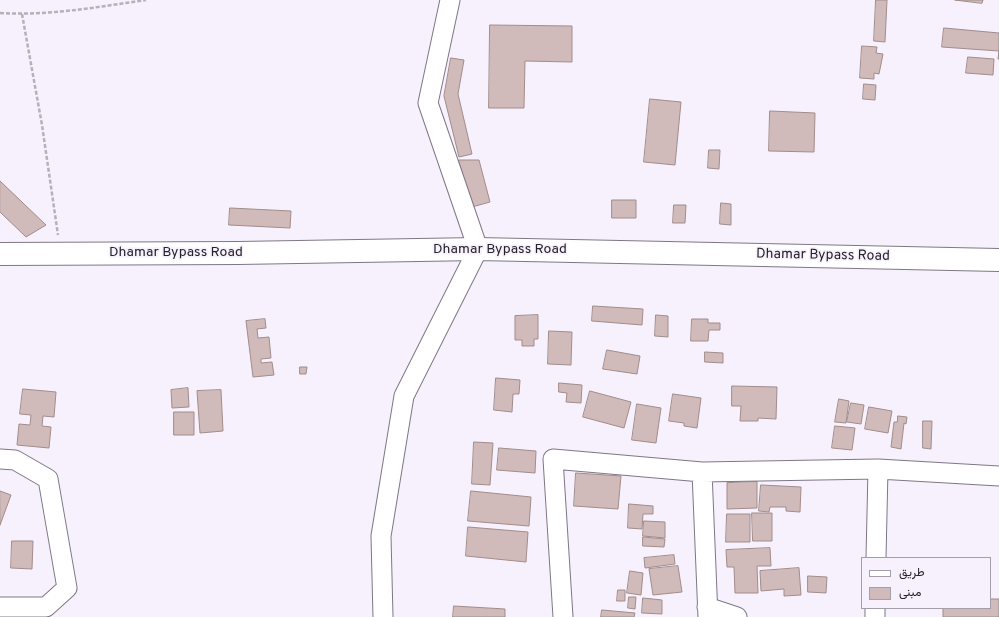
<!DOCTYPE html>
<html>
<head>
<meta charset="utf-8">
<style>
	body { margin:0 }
	#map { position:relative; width:999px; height:617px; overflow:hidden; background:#f7f0fd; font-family:Overpass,Vazirmatn,sans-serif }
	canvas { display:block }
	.legend { position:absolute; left:861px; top:557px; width:130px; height:52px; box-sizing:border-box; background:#f7f0fd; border:1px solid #a39ea8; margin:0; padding:5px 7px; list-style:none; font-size:12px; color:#252228 }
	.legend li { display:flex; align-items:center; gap:8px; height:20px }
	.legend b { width:20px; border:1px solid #a39ea8 }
</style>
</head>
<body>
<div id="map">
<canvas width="999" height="617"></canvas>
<ul class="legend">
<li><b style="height:5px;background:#fff"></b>طريق</li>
<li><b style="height:11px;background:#d0bbba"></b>مبنى</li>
</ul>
</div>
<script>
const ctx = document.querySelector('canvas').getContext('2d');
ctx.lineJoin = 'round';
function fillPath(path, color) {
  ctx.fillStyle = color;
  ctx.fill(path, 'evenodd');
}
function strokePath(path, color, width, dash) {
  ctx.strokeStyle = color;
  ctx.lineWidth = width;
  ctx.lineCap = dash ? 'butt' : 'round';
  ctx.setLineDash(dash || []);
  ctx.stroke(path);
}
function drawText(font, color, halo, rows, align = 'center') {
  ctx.font = font + ' Overpass,sans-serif';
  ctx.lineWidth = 3.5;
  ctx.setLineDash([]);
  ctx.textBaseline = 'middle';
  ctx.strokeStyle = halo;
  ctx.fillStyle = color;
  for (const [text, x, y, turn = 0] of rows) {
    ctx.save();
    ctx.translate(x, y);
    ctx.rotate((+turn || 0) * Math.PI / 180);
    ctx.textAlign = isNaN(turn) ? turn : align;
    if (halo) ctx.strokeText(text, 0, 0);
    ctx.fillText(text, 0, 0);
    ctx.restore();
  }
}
const building = new Path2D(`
	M876 0H887L885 42 874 41Z
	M955 0H983L982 3Z
	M490 25 572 26V62L525 61 524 108H489Z
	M944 28 999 33V59H998L999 51 942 47Z
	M862 46 877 47 876 53 883 54 879 74 874 73V79L860 78Z
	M968 57 994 59 993 75 966 73Z
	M451 58 464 60 458 94 472 154 459 157 444 96Z
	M864 84 876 85 875 100 863 99Z
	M650 99 681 102 675 165 644 162Z
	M770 111 815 113 814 152 769 151Z
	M709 150H720L719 169 708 168Z
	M459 160H479L490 202 472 207Z
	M0 181 46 225 26 237 0 212Z
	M612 200H636V218H612Z
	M721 203 731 204V225L720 224Z
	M674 205H686L685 223H673Z
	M230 208 291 211 290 228 229 225Z
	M593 306 643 309 642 325 592 321Z
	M538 315V339H534V346H522V340H515V316Z
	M656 315 668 316V337L655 336Z
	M265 319 266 328 257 329 258 338 269 337 271 358 261 359V363L272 362 274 375 253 377 246 321Z
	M692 319H708V323H720V330H709L708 341H691Z
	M549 331 572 332 571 365 548 364Z
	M607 350 640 356 637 374 603 369Z
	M705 352 723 353V363L705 362Z
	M300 367H307L306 374H300Z
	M496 378 520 380 519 394H513L512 412 494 410Z
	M559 383 582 385 581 403 566 402 567 393 559 392Z
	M732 386 777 387 776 419 758 418V421H740L741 406H732Z
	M188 388 189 407 172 408 171 390Z
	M23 389 56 392 54 417 43 416 42 426 51 427 49 448 17 445 19 424 30 425 31 415 20 414Z
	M221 390 223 431 200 433 197 391Z
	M590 391 631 402 624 428 583 417Z
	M673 394 701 398 697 428 684 426V423L669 421Z
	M839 399 849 401 846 423 835 422Z
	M851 403 864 405 861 424 847 422Z
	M637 404 661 408 656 443 632 440Z
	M869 407 892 411 888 433 865 429Z
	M174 412H194V435H174Z
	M898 416 907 417 906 424 904 423 901 449 891 447 894 422H897Z
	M923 421H932L931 449 923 448Z
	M835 426 855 428 852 450 832 448Z
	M474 442 493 443 490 485 472 484Z
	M499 448 536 451 535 473 497 470Z
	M576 473 621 476 618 509 574 506Z
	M757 482V508L727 509V483Z
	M761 485 801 487 800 512 786 511V507H770L769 512 759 511Z
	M0 491 11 495 0 525Z
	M471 491 531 497 529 526 468 521Z
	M629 504 653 506V514H643L642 529 628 528Z
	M752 513H772V541H753Z
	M727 514H750V542H726Z
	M644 521 665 522V538L643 536Z
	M468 527 528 532 526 562 466 556Z
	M643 537 665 539 664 547 643 546Z
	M12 541H33L32 569 11 568Z
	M770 548 771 566H757L758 593H735L734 567H727L726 550Z
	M674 555 675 564 645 568 644 558Z
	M678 566 682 592 653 595 649 569Z
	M799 568 801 595 784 596V589L761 591 760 571Z
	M630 571 643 573 641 595 627 593Z
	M808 576 827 577 826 593 808 592Z
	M618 590H625V601H617Z
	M629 597H636L635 609 628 608Z
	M643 598 662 600V614L642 613Z
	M990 599H999V617H943V608H990Z
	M454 606 505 609V617H453Z
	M602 610 635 613 634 617H601Z`);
const path = new Path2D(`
	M0 13C49 16 97 7 146 0
	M22 14 42 125 58 235`);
const minor = new Path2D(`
	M0 459 15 460 48 479 67 588 46 607H0
	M702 472 708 617
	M876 558 878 469
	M707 607 737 617
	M383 617 381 536 404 396 478 249 428 103 450 0
	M563 617 553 459 702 472 878 469 999 476
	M875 617V608`);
const secondary = new Path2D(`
	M0 254 238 253 478 249 999 260`);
const streetNames = [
	["Dhamar Bypass Road",500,250],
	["Dhamar Bypass Road",176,253],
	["Dhamar Bypass Road",823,256,1]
];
fillPath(building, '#d0bbba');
strokePath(building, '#a08c8b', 1);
strokePath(minor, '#7f7785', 21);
strokePath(secondary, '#7f7785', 24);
strokePath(path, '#b5b0bb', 2.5, [4, 2]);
strokePath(minor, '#fff', 19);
strokePath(secondary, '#fff', 22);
drawText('14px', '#252228', '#f7f0fd', streetNames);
</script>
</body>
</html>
